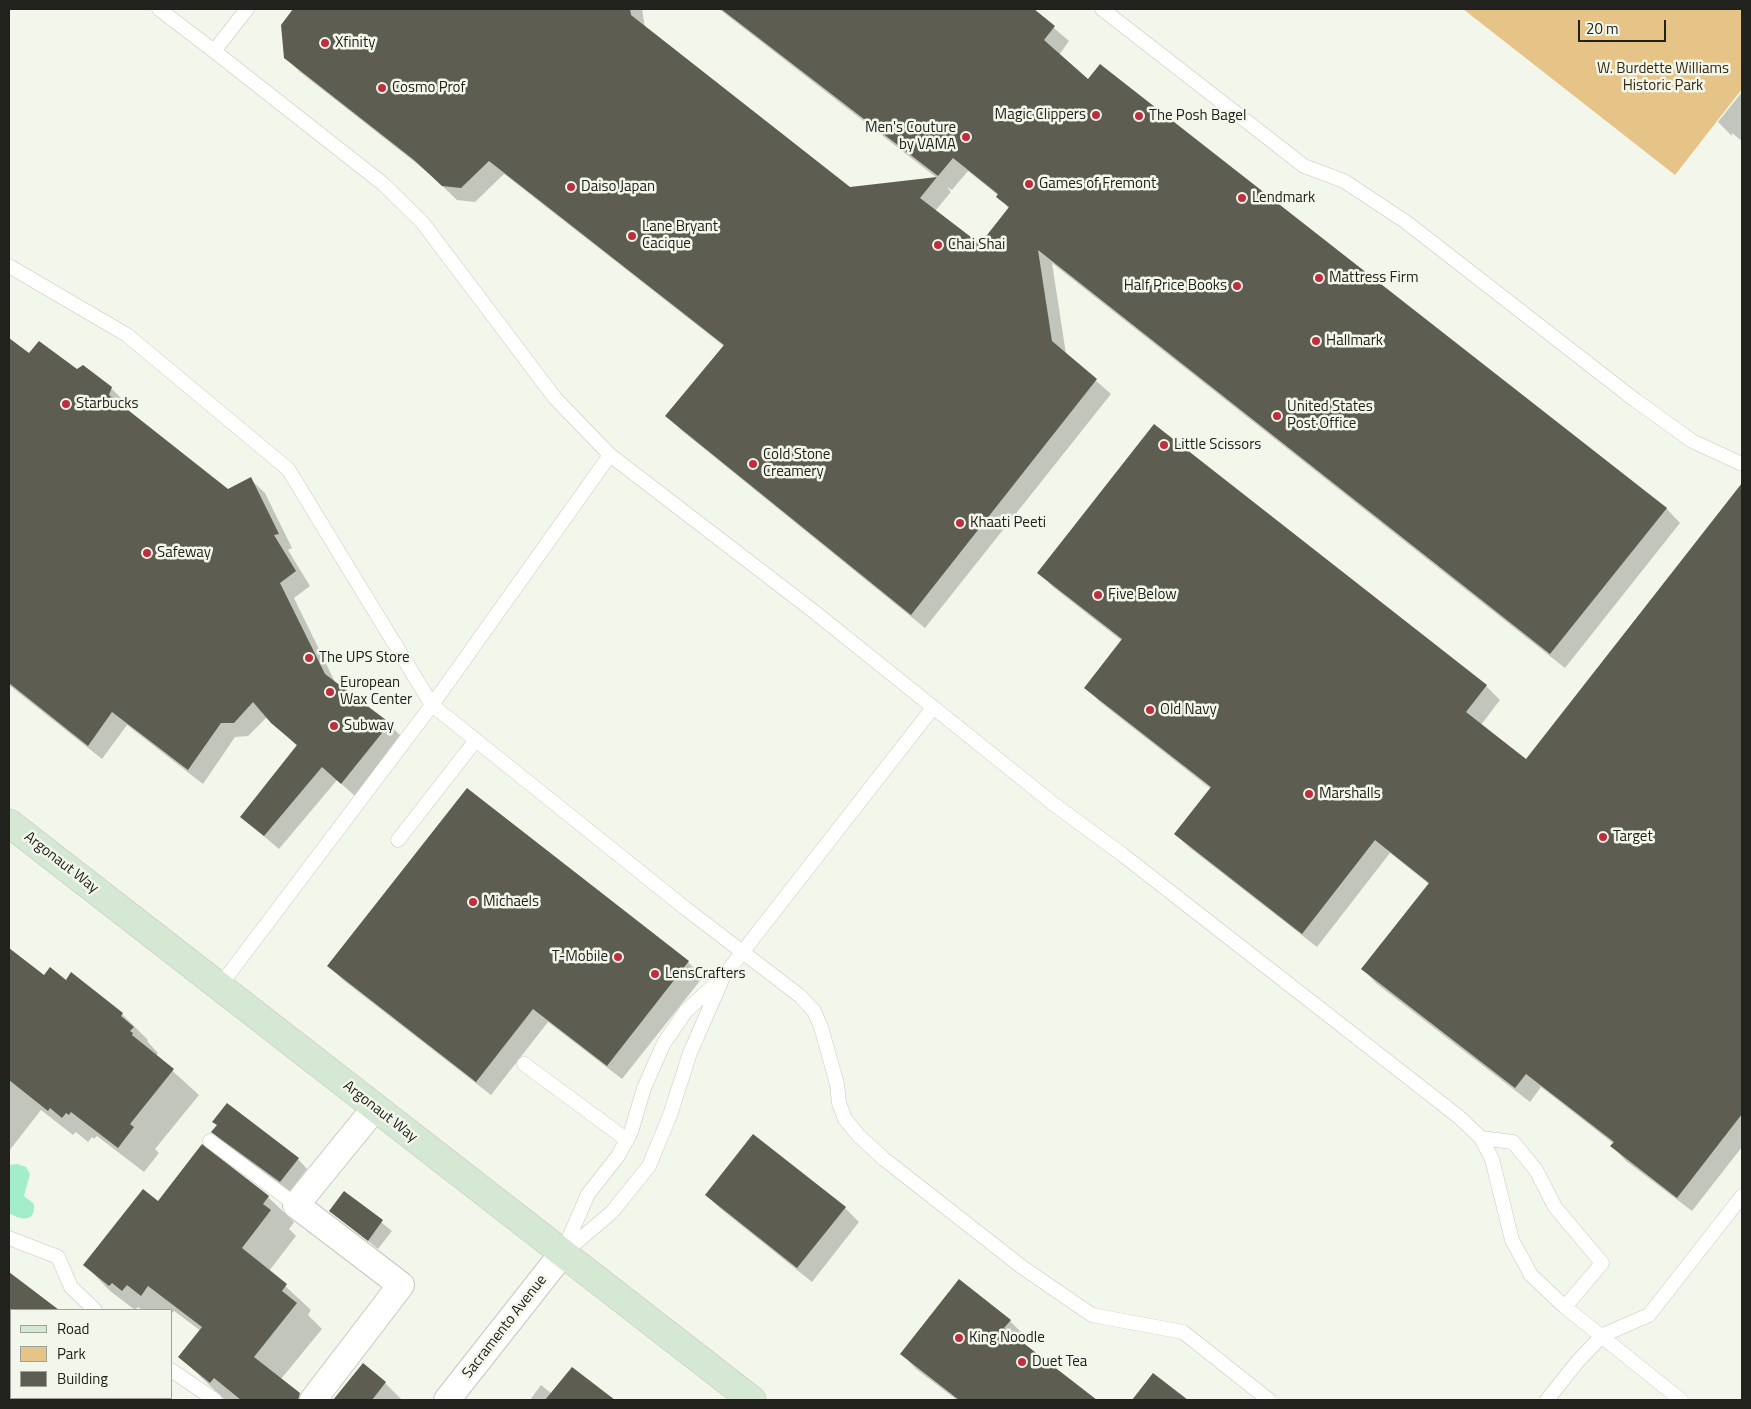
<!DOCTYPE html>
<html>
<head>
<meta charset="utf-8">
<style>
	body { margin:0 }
	#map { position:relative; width:1751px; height:1409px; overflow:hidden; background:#f3f7eb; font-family:"Titillium Web",sans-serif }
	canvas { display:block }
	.frame { position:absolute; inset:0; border:10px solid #21221e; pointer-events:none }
	.legend { position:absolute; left:10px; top:1309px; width:162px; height:90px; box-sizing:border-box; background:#f3f7eb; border:1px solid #9fa299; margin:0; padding:6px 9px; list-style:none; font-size:15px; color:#21221e }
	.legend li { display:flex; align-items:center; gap:10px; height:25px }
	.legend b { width:25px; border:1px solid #9fa299 }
	.scale { position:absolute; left:1578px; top:20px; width:88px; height:22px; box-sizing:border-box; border:2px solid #21221e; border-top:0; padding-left:6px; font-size:15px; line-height:18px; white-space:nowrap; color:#21221e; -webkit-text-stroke:4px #f3f7eb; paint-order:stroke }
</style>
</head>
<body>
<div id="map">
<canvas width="1751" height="1409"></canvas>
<div class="frame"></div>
<ul class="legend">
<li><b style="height:6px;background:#d4e8d3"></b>Road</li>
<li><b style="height:14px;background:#e6c487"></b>Park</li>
<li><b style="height:14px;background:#5e5d52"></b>Building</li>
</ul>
<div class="scale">20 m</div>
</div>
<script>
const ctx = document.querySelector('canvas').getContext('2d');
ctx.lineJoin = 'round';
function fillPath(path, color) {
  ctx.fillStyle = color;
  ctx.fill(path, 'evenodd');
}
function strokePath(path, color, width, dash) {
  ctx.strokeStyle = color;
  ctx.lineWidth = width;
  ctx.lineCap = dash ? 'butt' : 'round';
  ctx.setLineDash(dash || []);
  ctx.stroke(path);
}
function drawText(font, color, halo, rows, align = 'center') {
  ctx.font = font + ' "Titillium Web",sans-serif';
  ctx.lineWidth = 5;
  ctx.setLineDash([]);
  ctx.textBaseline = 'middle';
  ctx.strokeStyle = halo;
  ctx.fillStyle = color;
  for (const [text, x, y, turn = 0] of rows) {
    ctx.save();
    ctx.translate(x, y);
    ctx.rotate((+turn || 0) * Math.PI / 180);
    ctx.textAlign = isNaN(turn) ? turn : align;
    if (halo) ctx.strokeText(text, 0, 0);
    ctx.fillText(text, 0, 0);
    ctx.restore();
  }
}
const green = new Path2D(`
	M1463 9H1742V89L1675 175Z`);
const water = new Path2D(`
	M17 1164 26 1167 30 1174 24 1196 34 1204C36 1222 21 1221 9 1213V1165Z`);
const shadow = new Path2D(`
	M295 9H642L645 28 850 189 937 178 719 9H1032L1069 41 1059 55 1088 81 1666 508 1680 523 1565 668 1052 263 1066 354 1111 394 925 628 681 430 667 416 725 347 504 174 475 202 457 200 430 174 300 72 286 58 282 25ZM968 171 999 196 1009 209 980 246 935 211 951 192 947 187 952 190Z
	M1742 92V141L1732 133V136L1718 122Z
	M11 342 29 355 77 371 111 388 125 402 123 408 227 491 250 479 265 493 292 548 288 550 310 586 294 598 336 684 389 724 403 738 356 797 337 780 279 849 241 817 298 747 267 717 248 736 235 737 203 784 127 725 102 759 9 685V646L15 638 9 633V345Z
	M1154 426 1486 686 1500 700 1481 725 1526 761 1732 498 1742 506V1147L1692 1211 1626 1161 1612 1146 1614 1144 1541 1087 1530 1102 1377 984 1363 969 1429 884 1390 853 1317 947 1190 848 1175 834 1211 789 1100 702 1086 688 1122 641 1053 587 1039 572Z
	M467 790 688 962 703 977 622 1079 548 1022 491 1095 343 980 329 966Z
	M9 949 44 977 66 981 72 974 122 1014 148 1040 147 1041 158 1053 156 1056 199 1095 155 1149 159 1153 144 1172 97 1136 94 1139 92 1137 88 1142 76 1132 73 1135 41 1110 9 1151Z
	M214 1122 298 1159 307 1169 290 1191 222 1142 213 1132 218 1126Z
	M202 1146 268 1197 294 1222 289 1229 296 1236 269 1271 311 1310 308 1315 322 1329 281 1379 306 1400H225L180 1357 201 1331 174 1311 171 1314V1310H142L138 1307 135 1310 110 1291 85 1265 158 1202Z
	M345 1193 392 1231 378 1249 331 1211Z
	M706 1195 845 1208 859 1222 812 1282 721 1209Z
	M9 1296 29 1310H11V1398H162L160 1400H9Z
	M1010 1321 1024 1335 1019 1342 1095 1400H957L916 1369 902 1354Z
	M363 1365 385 1383 402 1400H335Z
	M572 1369 613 1400H530L541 1385 552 1394Z
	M1154 1375 1186 1400H1134Z`);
const building = new Path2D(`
	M293 9H630L631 15 850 187 937 177 920 198 980 244 1009 207 996 197 998 194 953 158 938 176 721 9H1034L1055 26 1044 40 1088 79 1100 64 1667 508 1550 654 1038 250 1052 341 1097 379 911 615 665 416 724 345 489 161 461 188 442 186 414 160 284 58 281 25Z
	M9 338 29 353 39 341 77 369 83 365 112 387 109 395 228 489 251 477 279 534 274 535 296 571 280 583 325 674 390 723 341 784 322 767 264 836 240 817 297 745 271 723 253 702 234 723H221L188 770 112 712 88 746 9 683Z
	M1154 424 1487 685 1466 712 1526 759 1742 483V1114L1677 1198 1610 1146 1614 1142 1526 1074 1515 1088 1361 969 1429 883 1375 840 1302 934 1174 834 1211 787 1084 688 1122 639 1037 573Z
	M467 788 689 961 607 1066 533 1009 476 1082 327 966Z
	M9 948 44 975 50 967 66 980 71 972 123 1013 121 1016 134 1027 130 1031 133 1033 132 1035 174 1069 130 1124 134 1127 118 1148 71 1112 69 1115 66 1113 62 1118 50 1108 48 1111 9 1080Z
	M227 1103 299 1158 280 1182 211 1132 217 1125 212 1122Z
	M753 1134 846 1207 797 1268 705 1195Z
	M202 1144 269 1196 263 1204 271 1210 242 1248 287 1284 282 1291 297 1303 254 1357 300 1393 298 1400H241L214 1378 210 1383 178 1357 202 1327 148 1286 141 1296 127 1285 122 1291 112 1283 109 1286 83 1265 143 1189 158 1201Z
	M344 1191 383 1220 368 1241 329 1211Z
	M9 1272 59 1310H9Z
	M959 1279 1011 1320 1004 1328 1097 1400H959L900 1354Z
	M363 1363 386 1382 372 1400H333Z
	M572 1367 615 1400H545Z
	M1153 1373 1188 1400H1132Z`);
const lane = new Path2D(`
	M159 9 214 51
	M247 9 214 51 382 183 422 222 555 398 610 455 812 610 1055 805 1123 855 1459 1117 1481 1138 1492 1159 1512 1240 1531 1275 1565 1307 1681 1400
	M1102 9 1304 166 1344 181 1406 222 1635 400 1692 441 1742 464
	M9 266 127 335 288 469 432 705 685 908 800 996 814 1011 821 1027 837 1084 839 1103 845 1119 859 1136 884 1159 1022 1267 1092 1315 1183 1332 1269 1400
	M398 840 476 740
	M219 987 432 705 610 455
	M524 1064 627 1140
	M1481 1138 1513 1142 1536 1170 1555 1207 1602 1263 1565 1307
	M210 1141 296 1205
	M9 1238 58 1257 71 1287 95 1310
	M565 1252 612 1212 649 1166 670 1115 690 1053 721 982
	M562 1254 588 1194 618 1156 631 1132 644 1088 664 1043 686 1011 723 977 932 709
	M171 1370 215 1400
	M1547 1400 1578 1361 1603 1335 1649 1315 1742 1196`);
const street = new Path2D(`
	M313 1400 401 1285 296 1205 375 1108
	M447 1400 562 1254`);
const secondary = new Path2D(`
	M9 823 752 1400`);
const markers = [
	[325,43,5,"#bf2e3e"],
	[382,88,5,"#bf2e3e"],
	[1096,115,5,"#bf2e3e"],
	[1139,116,5,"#bf2e3e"],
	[966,137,5,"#bf2e3e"],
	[1029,184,5,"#bf2e3e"],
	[571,187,5,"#bf2e3e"],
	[1242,198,5,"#bf2e3e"],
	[632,236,5,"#bf2e3e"],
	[938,245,5,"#bf2e3e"],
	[1319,278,5,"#bf2e3e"],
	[1237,286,5,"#bf2e3e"],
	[1316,341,5,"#bf2e3e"],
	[66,404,5,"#bf2e3e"],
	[1277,416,5,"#bf2e3e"],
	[1164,445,5,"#bf2e3e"],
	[753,464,5,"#bf2e3e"],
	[960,523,5,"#bf2e3e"],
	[147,553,5,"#bf2e3e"],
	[1098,595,5,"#bf2e3e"],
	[309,658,5,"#bf2e3e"],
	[330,692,5,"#bf2e3e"],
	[1150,710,5,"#bf2e3e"],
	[334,726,5,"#bf2e3e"],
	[1309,794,5,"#bf2e3e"],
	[1603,837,5,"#bf2e3e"],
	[473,902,5,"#bf2e3e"],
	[618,957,5,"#bf2e3e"],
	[655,974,5,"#bf2e3e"],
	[959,1338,5,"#bf2e3e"],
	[1022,1362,5,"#bf2e3e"]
];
const poiNames = [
	["Xfinity",335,43],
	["Cosmo Prof",392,88],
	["Magic Clippers",1086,115,"right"],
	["The Posh Bagel",1149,116],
	["Men's Couture",956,128,"right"],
	["by VAMA",956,145,"right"],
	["Games of Fremont",1039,184],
	["Daiso Japan",581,187],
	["Lendmark",1252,198],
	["Lane Bryant",642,227],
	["Cacique",642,244],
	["Chai Shai",948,245],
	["Mattress Firm",1329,278],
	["Half Price Books",1227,286,"right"],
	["Hallmark",1326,341],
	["Starbucks",76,404],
	["United States",1287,407],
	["Post Office",1287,424],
	["Little Scissors",1174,445],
	["Cold Stone",763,455],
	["Creamery",763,472],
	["Khaati Peeti",970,523],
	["Safeway",157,553],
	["Five Below",1108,595],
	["The UPS Store",319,658],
	["European",340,683],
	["Wax Center",340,700],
	["Old Navy",1160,710],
	["Subway",344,726],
	["Marshalls",1319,794],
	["Target",1613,837],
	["Michaels",483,902],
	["T-Mobile",608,957,"right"],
	["LensCrafters",665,974],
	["King Noodle",969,1338],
	["Duet Tea",1032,1362]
];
const parkNames = [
	["W. Burdette Williams",1663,69],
	["Historic Park",1663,86]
];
const streetNames = [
	["Argonaut Way",61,863,38],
	["Argonaut Way",380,1112,38],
	["Sacramento Avenue",505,1327,-52]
];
fillPath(green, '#e6c487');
fillPath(water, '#a2edca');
fillPath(shadow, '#0003');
fillPath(building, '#5e5d52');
strokePath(lane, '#c5c9be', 15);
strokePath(street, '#c5c9be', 28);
strokePath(secondary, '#c5c9be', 29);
strokePath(lane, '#fff', 14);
strokePath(street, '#fff', 26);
strokePath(secondary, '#d4e8d3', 28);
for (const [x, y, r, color] of markers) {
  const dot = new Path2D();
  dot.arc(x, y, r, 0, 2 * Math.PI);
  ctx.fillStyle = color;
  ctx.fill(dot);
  strokePath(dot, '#f3f7eb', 2);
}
drawText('15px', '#21221e', '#f3f7eb', poiNames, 'left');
drawText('15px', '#382a0d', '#f3f7eb', parkNames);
drawText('15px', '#21221e', '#f3f7eb', streetNames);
</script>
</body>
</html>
